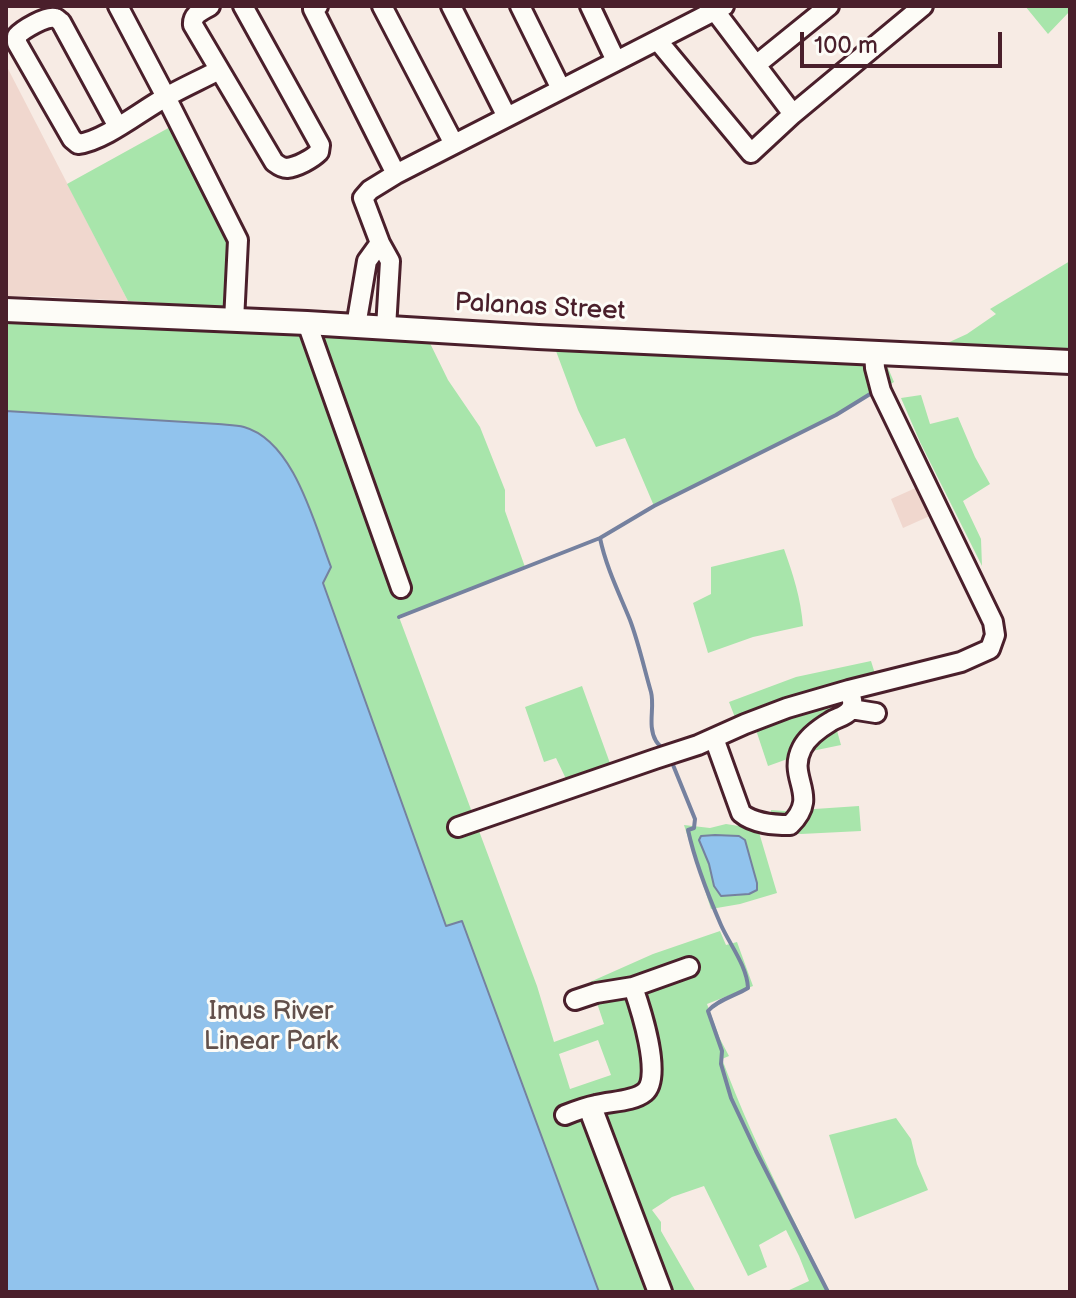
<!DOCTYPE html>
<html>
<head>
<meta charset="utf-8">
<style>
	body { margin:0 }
	#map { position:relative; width:1076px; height:1298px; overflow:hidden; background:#f7ebe4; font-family:"Balsamiq Sans",sans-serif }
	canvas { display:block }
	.frame { position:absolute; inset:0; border:8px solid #4a1f2b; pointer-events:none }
	.scale { position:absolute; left:800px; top:32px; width:202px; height:36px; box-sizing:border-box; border:4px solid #4a1f2b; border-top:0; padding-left:10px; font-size:24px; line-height:28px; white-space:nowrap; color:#4a1f2b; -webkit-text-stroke:6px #fdfcf7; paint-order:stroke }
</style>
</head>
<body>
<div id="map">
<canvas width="1076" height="1298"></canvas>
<div class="frame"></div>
<div class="scale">100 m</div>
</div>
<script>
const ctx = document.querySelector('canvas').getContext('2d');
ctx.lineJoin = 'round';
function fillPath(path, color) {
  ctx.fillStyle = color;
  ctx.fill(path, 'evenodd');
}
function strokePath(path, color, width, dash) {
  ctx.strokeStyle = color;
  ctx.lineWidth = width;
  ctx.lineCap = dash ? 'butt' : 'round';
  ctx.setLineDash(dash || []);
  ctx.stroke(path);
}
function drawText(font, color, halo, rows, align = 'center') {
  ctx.font = font + ' "Balsamiq Sans",sans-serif';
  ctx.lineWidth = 6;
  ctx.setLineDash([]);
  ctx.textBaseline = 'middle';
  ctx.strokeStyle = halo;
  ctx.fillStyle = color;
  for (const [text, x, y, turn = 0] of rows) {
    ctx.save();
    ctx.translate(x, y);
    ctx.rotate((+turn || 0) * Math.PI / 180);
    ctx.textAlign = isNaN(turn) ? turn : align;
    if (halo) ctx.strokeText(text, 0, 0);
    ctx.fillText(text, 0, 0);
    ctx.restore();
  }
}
const built = new Path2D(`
	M6 65 128 301 37 296 6 297Z
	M920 486 932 515 903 528 891 499Z`);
const green = new Path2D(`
	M1025 6H1070V11L1048 34Z
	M172 126 226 230 230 247 227 307 128 301 67 184Z
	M1070 261V349L943 345 967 334 996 314 990 309Z
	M6 318 426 335 448 380 480 427 505 490V511L525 567 399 617 537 986 554 1042 604 1024 590 982 653 954 720 931 726 945 737 942 753 986 707 1004 720 1039 729 1056 722 1059C739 1105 760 1151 782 1196 797 1228 814 1259 828 1292H785L809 1281 799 1256 786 1230 759 1245 767 1267 748 1276 704 1186 672 1197 652 1210 661 1222V1231L696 1292H6ZM598 1040 611 1075 570 1089 559 1054Z
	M553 343C663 355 774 359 885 361L894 382 836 415 654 506 625 438 596 447 578 410Z
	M921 395 930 424 958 417 975 457 990 484 963 501 981 539 982 566 920 442 901 398Z
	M784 549C793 574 801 599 803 626L753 637 708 653 693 603 711 594V567Z
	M871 661 876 677 826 691 841 745 807 752 768 766 751 715 736 720 729 702 796 677Z
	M582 686 611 766 567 781 556 758 544 762 525 707Z
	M859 806 861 831 801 834 773 831 771 810 785 811Z
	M726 824 758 829 777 893 740 904 711 909 684 825 710 828ZM744 840 757 883 749 894 730 896 714 886 709 864Z
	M896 1118 911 1139 917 1164 928 1190 855 1219 829 1135Z`);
const water = new Path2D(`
	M6 411 218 424C227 425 236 425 244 427 294 441 314 523 331 567L323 583 446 926 462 921 599 1292H6Z
	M715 835 739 836 745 840 757 883V890L749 894 721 896 714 886 709 864 699 840 701 836Z`);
const stream = new Path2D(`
	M600 538C606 567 619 593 630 620 639 644 644 668 651 692 655 707 647 726 656 741 658 745 662 747 665 750
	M399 617 600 538 654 506 836 415 875 391
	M671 760 695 819 694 828 688 830C695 862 708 895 721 925 730 945 747 966 748 988 735 996 717 1000 708 1011L722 1051 721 1064 731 1098 756 1151 828 1292`);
const minor = new Path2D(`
	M118 6 166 97 238 240 234 321
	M210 6C202 11 192 14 193 25L274 162C278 165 281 168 287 168 297 167 312 159 319 152L320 145 243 6
	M318 6 313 9 396 174
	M382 6 454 144
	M451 6 507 117
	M520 6 561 89
	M590 6 616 61
	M715 11 793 114
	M658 41 751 153 793 114 923 6
	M756 65 829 6
	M118 127 61 22C59 21 57 18 55 18 47 15 22 30 17 36V43L72 139 78 144C105 141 143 109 168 96 184 87 202 79 219 70
	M307 323 401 588
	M356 326 367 261 380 243
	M386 328 390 261 380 243 363 198 370 190 396 174 724 6
	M851 709 876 713
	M714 738 741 813C754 824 774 825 790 825 821 795 786 779 802 748 807 738 820 728 830 722 837 717 847 717 851 708 854 702 851 696 849 690
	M458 827 655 759 698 745 745 724 787 708 849 690 961 662 990 649 995 635 993 622 881 391 875 368 874 352
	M575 1000 596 993 633 987 689 967
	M565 1115C575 1111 586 1107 596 1105 610 1101 633 1102 645 1092 663 1077 640 1007 633 987`);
const major = new Path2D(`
	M6 310 307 323 538 337 1070 362
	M593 1115 660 1292`);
const streetNames = [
	["Palanas Street",540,308,3]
];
const parkNames = [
	["Imus River",271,1012],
	["Linear Park",271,1042]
];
fillPath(built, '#f0d7ce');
fillPath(green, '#a8e5ab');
fillPath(water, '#91c3ed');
strokePath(water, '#75819f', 2);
strokePath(stream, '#75819f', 4);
strokePath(minor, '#4a1f2b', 24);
strokePath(major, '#4a1f2b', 28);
strokePath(minor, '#fdfcf7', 18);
strokePath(major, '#fdfcf7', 22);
drawText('26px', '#4a1f2b', '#fdfcf7', streetNames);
drawText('26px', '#62504b', '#fdfcf7', parkNames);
</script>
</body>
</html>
